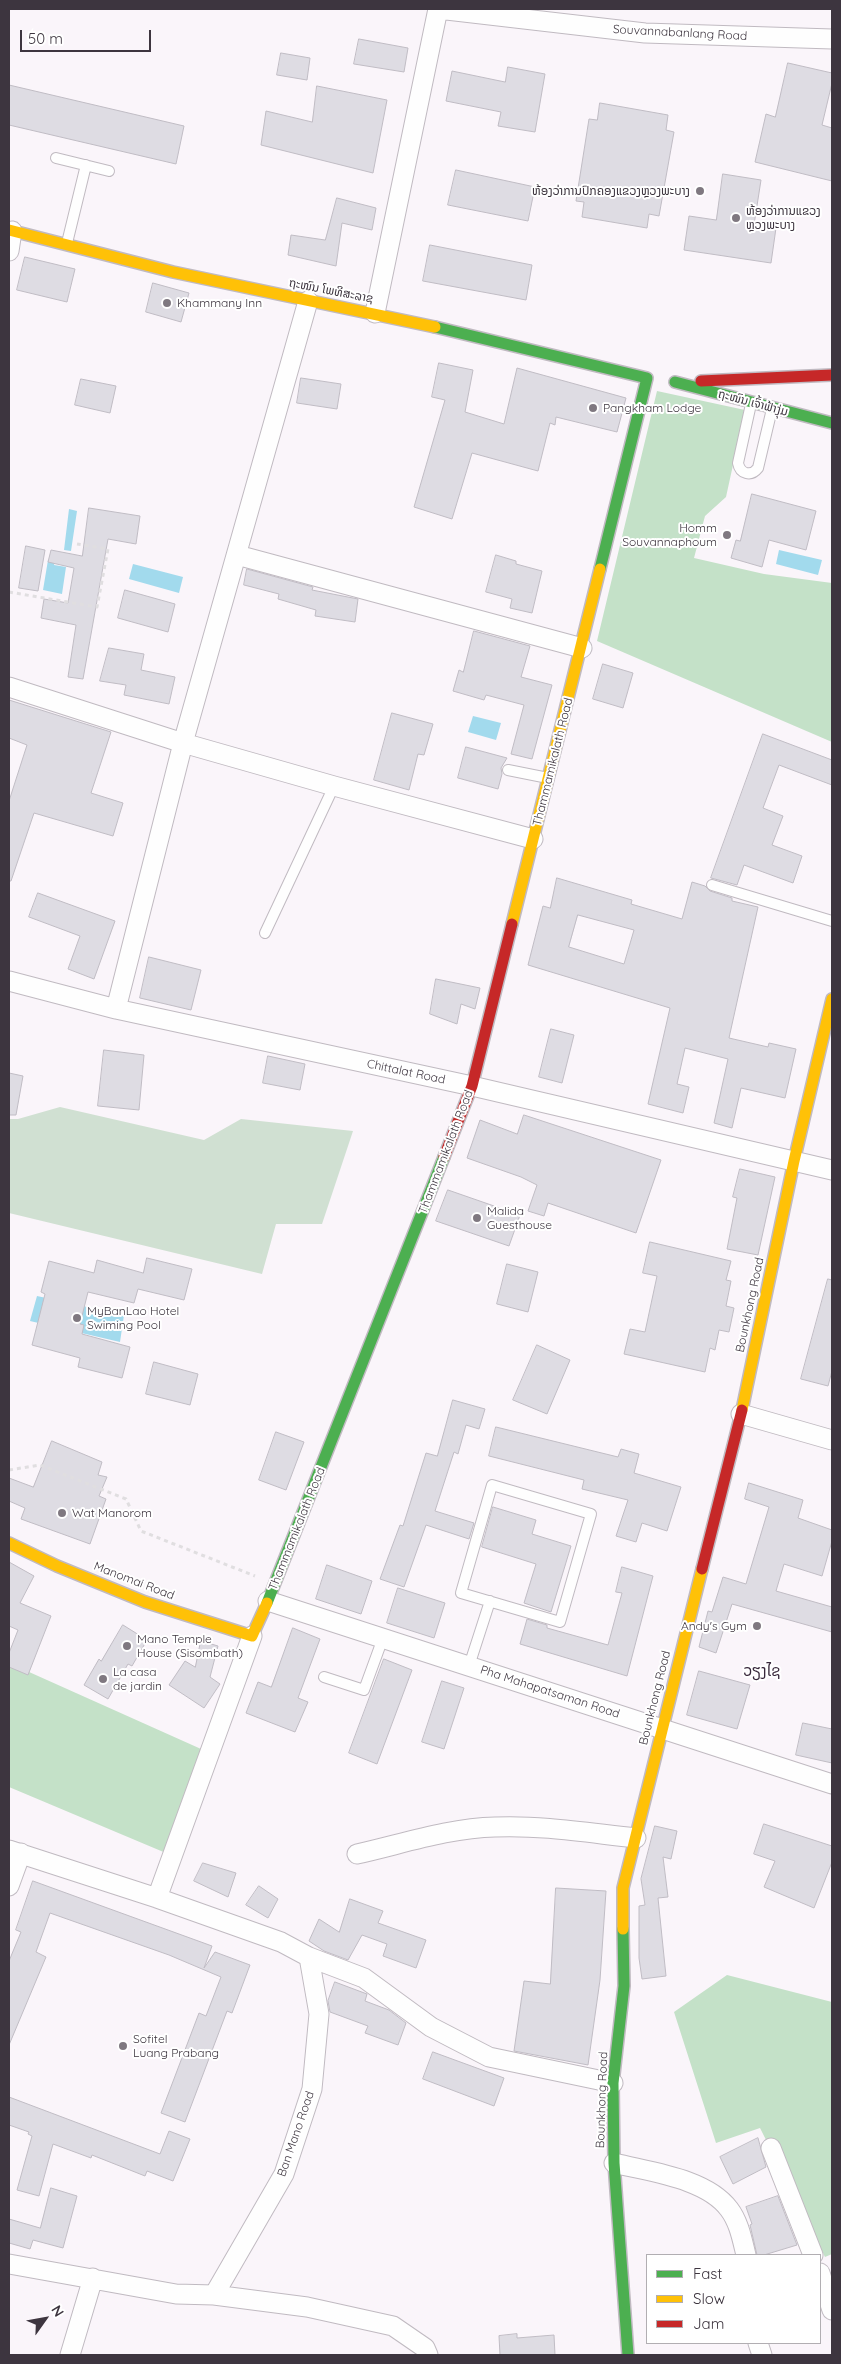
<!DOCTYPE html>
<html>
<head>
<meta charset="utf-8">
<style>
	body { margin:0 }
	#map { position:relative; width:841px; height:2364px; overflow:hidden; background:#faf5fa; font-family:Quicksand,sans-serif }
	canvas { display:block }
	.frame { position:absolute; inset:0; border:10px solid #3d353f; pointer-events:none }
	.legend { position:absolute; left:646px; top:2254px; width:175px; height:90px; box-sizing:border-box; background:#fff; border:1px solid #b1aeb2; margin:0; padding:6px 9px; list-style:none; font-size:15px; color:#3d353f }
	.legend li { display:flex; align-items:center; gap:10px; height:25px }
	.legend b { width:25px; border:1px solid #b1aeb2 }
	.north { position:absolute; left:20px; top:2294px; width:50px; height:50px; -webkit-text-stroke:4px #fff; paint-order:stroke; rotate:58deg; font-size:14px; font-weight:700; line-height:20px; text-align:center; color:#3d353f }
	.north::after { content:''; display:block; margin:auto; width:18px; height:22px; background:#3d353f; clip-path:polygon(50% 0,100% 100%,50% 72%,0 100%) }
	.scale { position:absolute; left:20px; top:30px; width:131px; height:22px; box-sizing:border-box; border:2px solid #3d353f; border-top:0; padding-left:6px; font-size:15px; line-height:18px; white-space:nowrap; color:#3d353f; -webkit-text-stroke:4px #fff; paint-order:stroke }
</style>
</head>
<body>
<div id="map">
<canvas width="841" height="2364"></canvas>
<div class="frame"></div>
<ul class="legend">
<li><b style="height:6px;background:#4caf50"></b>Fast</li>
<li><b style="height:6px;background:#ffc107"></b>Slow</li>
<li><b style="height:6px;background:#c62828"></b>Jam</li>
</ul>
<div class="north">N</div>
<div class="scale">50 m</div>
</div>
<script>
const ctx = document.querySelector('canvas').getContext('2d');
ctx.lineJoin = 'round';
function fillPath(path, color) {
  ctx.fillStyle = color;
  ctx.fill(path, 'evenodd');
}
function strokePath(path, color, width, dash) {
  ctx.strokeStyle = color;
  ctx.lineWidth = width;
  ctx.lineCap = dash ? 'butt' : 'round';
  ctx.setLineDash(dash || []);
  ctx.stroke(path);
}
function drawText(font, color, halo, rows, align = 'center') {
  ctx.font = font + ' Quicksand,"Noto Sans Lao",sans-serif';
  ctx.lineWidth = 4;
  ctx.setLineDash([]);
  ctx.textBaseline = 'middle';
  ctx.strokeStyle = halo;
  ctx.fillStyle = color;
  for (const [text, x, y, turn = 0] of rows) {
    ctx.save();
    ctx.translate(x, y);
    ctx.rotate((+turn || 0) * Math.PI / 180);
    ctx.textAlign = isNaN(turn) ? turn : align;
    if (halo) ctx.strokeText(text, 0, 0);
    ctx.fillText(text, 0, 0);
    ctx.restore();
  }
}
const green = new Path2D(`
	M60 1107 204 1140 241 1119 353 1131 322 1224H276L262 1274 9 1213V1119H18Z`);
const forest = new Path2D(`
	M657 391 745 410 726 497 705 516 694 558 764 574 832 583V742L597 641Z
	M9 1663 210 1753 173 1856 9 1787Z
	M727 1975 832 2002V2254L825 2257 760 2128 716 2143 674 2012Z`);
const water = new Path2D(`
	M69 509 77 511 71 551 64 550Z
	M779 550 822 560 818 575 776 564Z
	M48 560 55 561 54 565 66 567 62 594 43 590Z
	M133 564 183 577 179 593 129 579Z
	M473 716 501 723 496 740 468 732Z
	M37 1296 124 1315 120 1342 30 1321Z`);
const building = new Path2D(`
	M359 39 408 48 404 72 354 64Z
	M281 53 310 58 307 80 277 75Z
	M788 63 832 73V83L822 125 832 128V181L755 162 766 114 775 117Z
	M508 67 545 74 535 132 498 126 501 112 446 101 452 71 505 82Z
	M9 85 184 126 176 164 9 125Z
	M317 86 387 100 373 173 261 145 266 111 312 122Z
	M600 103 668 115 666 130 674 132 659 216 649 214 647 228 582 217 584 202 576 201 589 119 597 120Z
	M456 170 535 187 528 221 448 205Z
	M723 174 761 180 754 225 776 228 771 263 684 250 689 216 716 220Z
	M337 198 376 208 372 230 342 223 336 266 288 255 291 235 325 240Z
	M430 245 532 265 526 300 423 281Z
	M25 257 75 269 67 302 17 290Z
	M153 283 189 293 181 322 146 312Z
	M439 363 473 370 465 412 504 424 517 368 626 398 617 432 556 417 555 425 550 423 538 471 472 453 452 519 414 507 445 400 432 397Z
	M301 378 341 384 337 409 297 403Z
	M81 379 116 386 110 413 75 405Z
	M752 494 816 511 806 550 769 540 762 567 731 558 736 540 740 541Z
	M89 508 140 516 136 544 108 539 83 679 68 677 76 625 41 618 44 599 68 603 74 568 48 562 51 550 82 556Z
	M26 546 45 550 38 591 19 588Z
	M496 555 516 561V564L542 571 532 613 510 608 512 599 486 592Z
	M247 569 313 587 312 590 358 599 355 622 315 616 316 610 278 599 279 594 244 585Z
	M125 590 175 604 168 632 118 618Z
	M474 631 530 646 521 677 552 685 532 759 511 754 524 705 486 695 484 700 453 691 459 670 463 672Z
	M109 648 144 654 141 670 175 677 169 704 124 695 126 685 100 681Z
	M603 664 633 673 623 708 593 699Z
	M9 700 111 732 91 793 123 803 113 836 34 813 11 881H9V801L27 745 9 738Z
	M392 713 433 724 424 755 418 754 409 790 374 780Z
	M763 734 832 760V785L779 765 763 808 783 816 772 845 802 856 793 883 744 865 737 885 711 878Z
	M466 747 507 758 501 768 502 774 498 789 458 778Z
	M557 878 632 900 631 904 682 919 692 882 705 886 710 891 732 898V901L758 907 729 1038 768 1047 769 1043 796 1049 785 1098 741 1088 732 1128 714 1123 728 1059 685 1048 677 1084 689 1087 683 1113 648 1104 670 1008 528 965 543 906 550 908ZM578 915 634 930 624 964 569 947Z
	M38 893 115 921 94 979 68 969 80 936 29 917Z
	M149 957 201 970 191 1010 140 998Z
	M436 979 480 988 475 1009 461 1004 457 1024 430 1014Z
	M551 1029 574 1035 562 1083 539 1077Z
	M104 1050 144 1055 139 1110 98 1106Z
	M268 1056 305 1064 300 1090 263 1083Z
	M9 1073 23 1076 16 1115H9Z
	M524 1115 661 1160 636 1233 548 1203 544 1216 528 1211 537 1185 521 1177 467 1158 480 1120 517 1134Z
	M740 1169 775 1177 758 1255 727 1249 737 1198 733 1197Z
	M448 1190 520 1215 509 1246 436 1221Z
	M650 1242 731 1261 726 1280 731 1281 726 1306 734 1308 729 1332 719 1330 715 1350 710 1348 705 1372 624 1354 630 1329 645 1332 657 1276 643 1273Z
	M147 1258 192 1269 184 1300 138 1289 134 1303 88 1292 80 1324 84 1325 82 1334 130 1347 122 1378 78 1367 80 1358 32 1345 45 1294 41 1292 49 1261 94 1273 97 1260 143 1273Z
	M507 1264 538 1272 528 1312 497 1304Z
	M828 1279 832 1280V1371L828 1386 801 1379Z
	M537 1345 570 1360 547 1414 513 1400Z
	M154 1362 198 1374 190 1405 146 1394Z
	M453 1400 485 1409 479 1429 466 1425 458 1454 454 1452 435 1511 474 1523 469 1539 426 1525 404 1587 380 1579 400 1525 403 1526 426 1453 437 1456Z
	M496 1427 618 1457 621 1449 639 1454 634 1473 681 1487 667 1531 642 1523 636 1542 616 1536 628 1500 582 1489 584 1480 489 1456Z
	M276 1432 304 1442 286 1490 259 1480Z
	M52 1441 102 1462 98 1475 107 1477 99 1496 106 1499 90 1544 21 1519 25 1508 9 1501V1478L33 1487Z
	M749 1483 803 1500 798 1518 832 1530V1541L822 1576 784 1564 776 1591 832 1607V1632L732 1604 716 1653 699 1647 708 1611 712 1612 723 1577 746 1584 769 1507 745 1499Z
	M493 1507 536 1520 532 1534 571 1546 551 1612 524 1603 536 1564 482 1547Z
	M9 1562 34 1576 20 1603 51 1616 28 1675 9 1667V1653L18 1630 9 1626Z
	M327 1565 372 1581 361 1614 316 1599Z
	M622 1567 653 1576 627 1676 520 1644 527 1619 547 1625V1628L608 1645 622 1593 616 1592Z
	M398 1588 445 1603 434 1638 387 1623Z
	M123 1625 147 1640 132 1666 128 1664 108 1699 84 1685 99 1659 101 1661Z
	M293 1628 320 1639 298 1698 308 1702 295 1732 246 1713 258 1682 271 1687Z
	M201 1641 218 1646 210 1677 220 1684 204 1708 169 1685 185 1661 195 1667Z
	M384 1659 412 1670 377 1764 349 1753Z
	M699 1671 750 1685 737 1729 687 1715Z
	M442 1681 464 1688 444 1749 422 1742Z
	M803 1723 832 1729V1763L796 1755Z
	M764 1824 832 1846V1862L814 1908 764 1887 775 1861 754 1854Z
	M655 1826 677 1831 671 1859 663 1857 668 1897 658 1898 666 1976 642 1979 639 1958V1906L645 1905 641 1879Z
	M203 1863 236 1873 228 1897 194 1881Z
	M33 1881 212 1946 204 1968 215 1952 250 1965 232 2013 227 2011 185 2122 161 2113 199 2013 206 2016 221 1977 169 1955 50 1913 36 1952 46 1957 9 2045V1961L21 1932 16 1930Z
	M259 1886 278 1899 268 1918 246 1905Z
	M556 1888 606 1891 600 1980 588 2065 514 2051 524 1981 550 1984Z
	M350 1899 383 1911 378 1923 426 1940 416 1968 383 1956 387 1944 362 1935 348 1960 324 1951 309 1941 319 1919 339 1932Z
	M335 1982 367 1994 365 2001 389 2010 406 2023 398 2045 365 2033 368 2026 330 2012 328 2001Z
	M433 2052 504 2078 494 2106 423 2079Z
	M9 2097 160 2154 169 2131 190 2139 173 2181 147 2171 145 2176 92 2155 91 2158 53 2144 39 2196 17 2190 32 2136 28 2134 29 2132 9 2125Z
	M758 2138 766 2167 733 2184 720 2157Z
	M51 2188 77 2196 63 2248 33 2240 30 2249 9 2243V2219L40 2228Z
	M778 2196 797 2245 764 2255H757L750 2225 752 2224 746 2207Z
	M517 2334V2338L554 2335 555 2355H500L499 2336Z`);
const path = new Path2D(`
	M9 592 97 607 108 549 77 544
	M9 1470 40 1465 126 1499 141 1531 255 1576`);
const lane = new Path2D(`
	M56 158 109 171
	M67 243 86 165
	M751 404 738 463C740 474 751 477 758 468L772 409
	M508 770 548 778
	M712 885 832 921
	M265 933 334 786
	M492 1485 591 1514 560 1622 461 1593Z
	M469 1666 490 1601
	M324 1677 364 1690 383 1638`);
const street = new Path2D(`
	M438 9 645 33 832 39
	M9 251 12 231
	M375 313 438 9
	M237 555 582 648
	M9 687 183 743 334 786 533 839
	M9 981 116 1009 472 1086 832 1170
	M116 1009 183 743 308 301
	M741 1414 832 1440
	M268 1601 832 1784
	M9 1850 157 1898 281 1942 309 1957 364 1978 431 2027 489 2057 613 2083
	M357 1854C402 1844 449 1828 495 1827 542 1825 589 1833 636 1838
	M9 1886 21 1853
	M157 1898 252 1636
	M771 2148 813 2255
	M614 2163C649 2172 706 2178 729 2209 739 2222 742 2239 746 2255
	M9 2264 176 2294 214 2295 307 2307 393 2326 425 2348 428 2355
	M820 2273 832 2310
	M214 2295 284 2174 312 2089 319 2014 309 1957
	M758 2343 762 2355
	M70 2355 93 2278`);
const fast = new Path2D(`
	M435 327 647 378 600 569
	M675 382 832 423
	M267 1603 444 1157
	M623 1929 624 1986 613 2083 614 2163 628 2355`);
const slow = new Path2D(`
	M9 230 173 272 435 327
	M512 924 600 569
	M742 1410 794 1161 832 999
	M9 1543 57 1566 145 1602 252 1636 267 1603
	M623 1929V1888L702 1569`);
const jam = new Path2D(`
	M701 381 832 375
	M444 1157 472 1086 512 924
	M702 1569 742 1410`);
const markers = [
	[700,191,5,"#7f7880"],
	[736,218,5,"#7f7880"],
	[167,303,5,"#7f7880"],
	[593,408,5,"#7f7880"],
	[727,535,5,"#7f7880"],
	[477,1218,5,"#7f7880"],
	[77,1318,5,"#7f7880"],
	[62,1513,5,"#7f7880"],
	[757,1626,5,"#7f7880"],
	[127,1646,5,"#7f7880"],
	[103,1679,5,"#7f7880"],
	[123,2046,5,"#7f7880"]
];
const streetNames = [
	["Souvannabanlang Road",680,33,3],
	["ຖະໜົນ ໂພທິສະລາຊ",331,291,11],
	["ຖະໜົນ ເຈົ້າຟ້າງຸ່ມ",753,403,15],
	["Thammamikalath Road",553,762,-76],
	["Chittalat Road",406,1072,12],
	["Thammamikalath Road",446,1152,-69],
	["Bounkhong Road",750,1305,-78],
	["Thammamikalath Road",297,1529,-68],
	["Manomai Road",134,1581,21],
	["Pha Mahapatsaman Road",550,1692,18],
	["Bounkhong Road",655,1698,-76],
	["Bounkhong Road",602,2100,-88],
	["Ban Mano Road",296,2134,-71]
];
const poiNames = [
	["ຫ້ອງວ່າການປົກຄອງແຂວງຫຼວງພະບາງ",690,191,"right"],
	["ຫ້ອງວ່າການແຂວງ",746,211],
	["ຫຼວງພະບາງ",746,225],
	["Khammany Inn",177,303],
	["Pangkham Lodge",603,408],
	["Homm",717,528,"right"],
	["Souvannaphoum",717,542,"right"],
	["Malida",487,1211],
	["Guesthouse",487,1225],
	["MyBanLao Hotel",87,1311],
	["Swiming Pool",87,1325],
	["Wat Manorom",72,1513],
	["Andy's Gym",747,1626,"right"],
	["Mano Temple",137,1639],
	["House (Sisombath)",137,1653],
	["La casa",113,1672],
	["de jardin",113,1686],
	["Sofitel",133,2039],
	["Luang Prabang",133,2053]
];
const quarterNames = [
	["ວຽງໄຊ",762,1671]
];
fillPath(green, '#d0e0d2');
fillPath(forest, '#c4e1c8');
fillPath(water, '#a2daed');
fillPath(building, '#dedce3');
strokePath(building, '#c0bcc4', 1);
strokePath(lane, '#c0bac1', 12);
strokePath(street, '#c0bac1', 21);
strokePath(fast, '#c0bac1', 14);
strokePath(slow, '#c0bac1', 14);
strokePath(jam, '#c0bac1', 14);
strokePath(path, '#e0dee0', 3, [4, 4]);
strokePath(lane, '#fefefe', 10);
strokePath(street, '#fefefe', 19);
strokePath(fast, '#4caf50', 11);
strokePath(slow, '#ffc107', 11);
strokePath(jam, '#c62828', 11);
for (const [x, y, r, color] of markers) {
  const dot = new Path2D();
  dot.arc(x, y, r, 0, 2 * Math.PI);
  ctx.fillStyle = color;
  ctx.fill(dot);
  strokePath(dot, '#fff', 2);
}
drawText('12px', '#3d353f', '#fff', streetNames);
drawText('12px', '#3d353f', '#fff', poiNames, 'left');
drawText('15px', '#37273a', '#fff', quarterNames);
</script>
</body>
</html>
